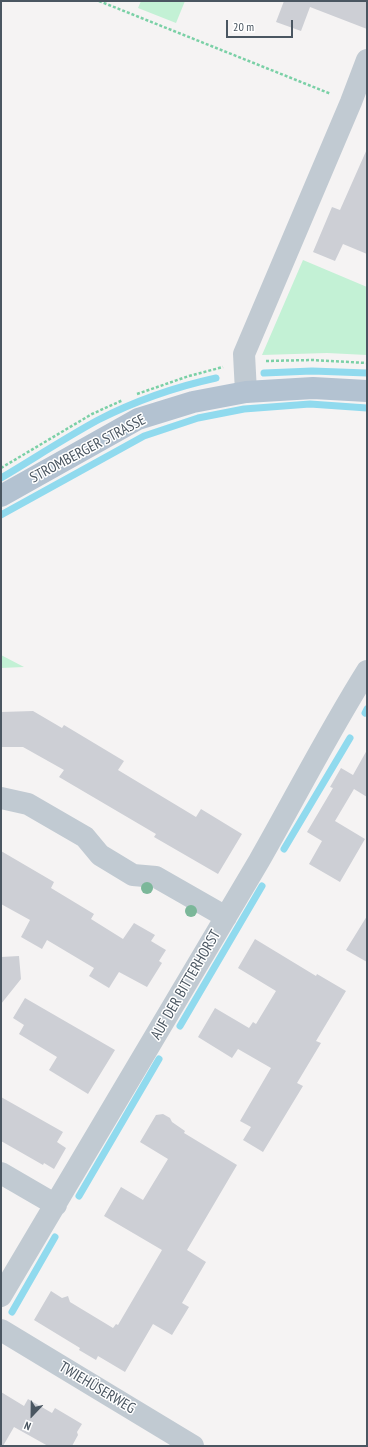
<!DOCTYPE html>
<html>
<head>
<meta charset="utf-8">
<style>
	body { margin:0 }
	#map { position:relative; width:368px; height:1447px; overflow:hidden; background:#f5f3f3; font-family:"PT Sans Narrow",sans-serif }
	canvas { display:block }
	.frame { position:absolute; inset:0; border:2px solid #4a5661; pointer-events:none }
	.north { position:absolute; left:12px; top:1395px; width:40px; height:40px; -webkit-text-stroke:3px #fff; paint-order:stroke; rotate:202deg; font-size:11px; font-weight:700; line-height:16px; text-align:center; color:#4a5661 }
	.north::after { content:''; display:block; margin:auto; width:14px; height:18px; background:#4a5661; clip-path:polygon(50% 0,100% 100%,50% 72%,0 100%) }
	.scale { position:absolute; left:226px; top:20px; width:67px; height:18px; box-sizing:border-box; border:2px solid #4a5661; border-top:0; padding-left:5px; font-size:12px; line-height:14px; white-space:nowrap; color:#4a5661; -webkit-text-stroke:3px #fff; paint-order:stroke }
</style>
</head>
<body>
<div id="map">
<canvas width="368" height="1447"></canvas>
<div class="frame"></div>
<div class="north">N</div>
<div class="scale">20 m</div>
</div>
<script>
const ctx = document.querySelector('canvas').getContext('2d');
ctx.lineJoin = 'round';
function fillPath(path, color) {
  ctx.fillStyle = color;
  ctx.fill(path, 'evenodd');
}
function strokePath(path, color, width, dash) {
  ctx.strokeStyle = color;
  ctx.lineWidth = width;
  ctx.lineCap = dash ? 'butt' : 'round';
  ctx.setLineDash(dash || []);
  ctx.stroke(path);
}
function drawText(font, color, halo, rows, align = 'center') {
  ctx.font = font + ' "PT Sans Narrow",sans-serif';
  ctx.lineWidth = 3;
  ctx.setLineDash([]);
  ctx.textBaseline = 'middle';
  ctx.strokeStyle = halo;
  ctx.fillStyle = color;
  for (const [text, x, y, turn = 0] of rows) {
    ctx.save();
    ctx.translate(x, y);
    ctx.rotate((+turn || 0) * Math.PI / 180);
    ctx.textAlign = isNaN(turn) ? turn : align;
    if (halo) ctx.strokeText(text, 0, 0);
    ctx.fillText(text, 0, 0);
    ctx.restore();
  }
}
const green = new Path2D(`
	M141 1H185L176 23 138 8Z
	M303 260 367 287V355L327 353 262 355Z
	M1 655 24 667 1 668Z`);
const stream = new Path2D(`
	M264 373 312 371 367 373
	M1 478C33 459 65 438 98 420 135 401 175 387 216 378
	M1 515 144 436 198 418 244 409 310 404 367 408
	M365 713 367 709
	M284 849 350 738
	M180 1026 262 886
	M79 1196 159 1059
	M12 1312 55 1237`);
const building = new Path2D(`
	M284 1H367V29L310 7 301 31 276 22Z
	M367 149V254L343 244 335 261 313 252 332 207 340 210Z
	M33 711 62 728 64 725 124 761 118 770 196 817 201 809 242 834 218 874 154 837 156 834 59 777 64 770 23 747H1V712Z
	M367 750V797L354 789 335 821 365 839 340 882 309 864 322 841 307 832 333 788 330 787 341 768 353 775Z
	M1 851 54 882 51 888 94 914 91 919 123 939 134 923 155 935 151 941 166 950 159 961 162 963 147 987 119 972 109 988 89 976 94 968 47 940 42 949 21 937 30 920 1 904Z
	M367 916V962L346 950Z
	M255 939 316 976 317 974 346 991 316 1041 321 1043 297 1083 303 1086 263 1152 243 1140 251 1127 240 1121 271 1068 238 1049 232 1058 198 1037 215 1008 249 1028 253 1022 256 1024 276 991 238 968Z
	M19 956 21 979 1 1004V957Z
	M25 998 115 1050 88 1094 49 1070 57 1057 19 1034 24 1025 13 1018Z
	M1 1097 63 1132 57 1142 66 1148 54 1169 44 1163 43 1165 1 1141Z
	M163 1114 170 1118 172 1122 185 1131 184 1133 237 1165 187 1250 206 1262 182 1303 189 1307 172 1335 153 1324 125 1372 98 1356 96 1360 79 1350 80 1348 34 1320 51 1291 62 1298 68 1296 70 1302 113 1328 116 1324 118 1325 162 1250 104 1216 121 1187 143 1200 168 1159 140 1142 156 1115Z
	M1 1392 24 1406 28 1399 52 1413 55 1408 82 1424 77 1432 78 1435 72 1446H48L14 1427 3 1446H1Z`);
const path = new Path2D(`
	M99 1 331 94
	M266 361 312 360 367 363
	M137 394 189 376 223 367
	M1 468 92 414 123 400`);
const minor = new Path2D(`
	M246 392 244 354 351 102 367 60
	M1 798 28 804 85 837 100 855 133 875 156 877 226 917
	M1 1173 56 1205
	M1 1296C88 1152 174 1007 259 861 295 798 328 733 367 671
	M1 1330 193 1446`);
const major = new Path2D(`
	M1 496 138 419 193 402 246 392 313 388 367 391`);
const trees = [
	[147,888],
	[191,911]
];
const streetNames = [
	["STROMBERGER STRASSE",88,449,-28],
	["AUF DER BITTERHORST",186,985,-60],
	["TWIEHÜSERWEG",97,1388,31]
];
fillPath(green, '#c3f1d5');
strokePath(stream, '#90daee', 7);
fillPath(building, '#cdcfd5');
strokePath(path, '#7ad0a6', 2.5, [3, 2]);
strokePath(minor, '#c1cad2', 22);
strokePath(major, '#b3c2d1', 22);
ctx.fillStyle = '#7bb799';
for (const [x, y] of trees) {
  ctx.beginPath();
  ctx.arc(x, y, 6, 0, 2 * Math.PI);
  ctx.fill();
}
drawText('15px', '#4a5661', '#fff', streetNames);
</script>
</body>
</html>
